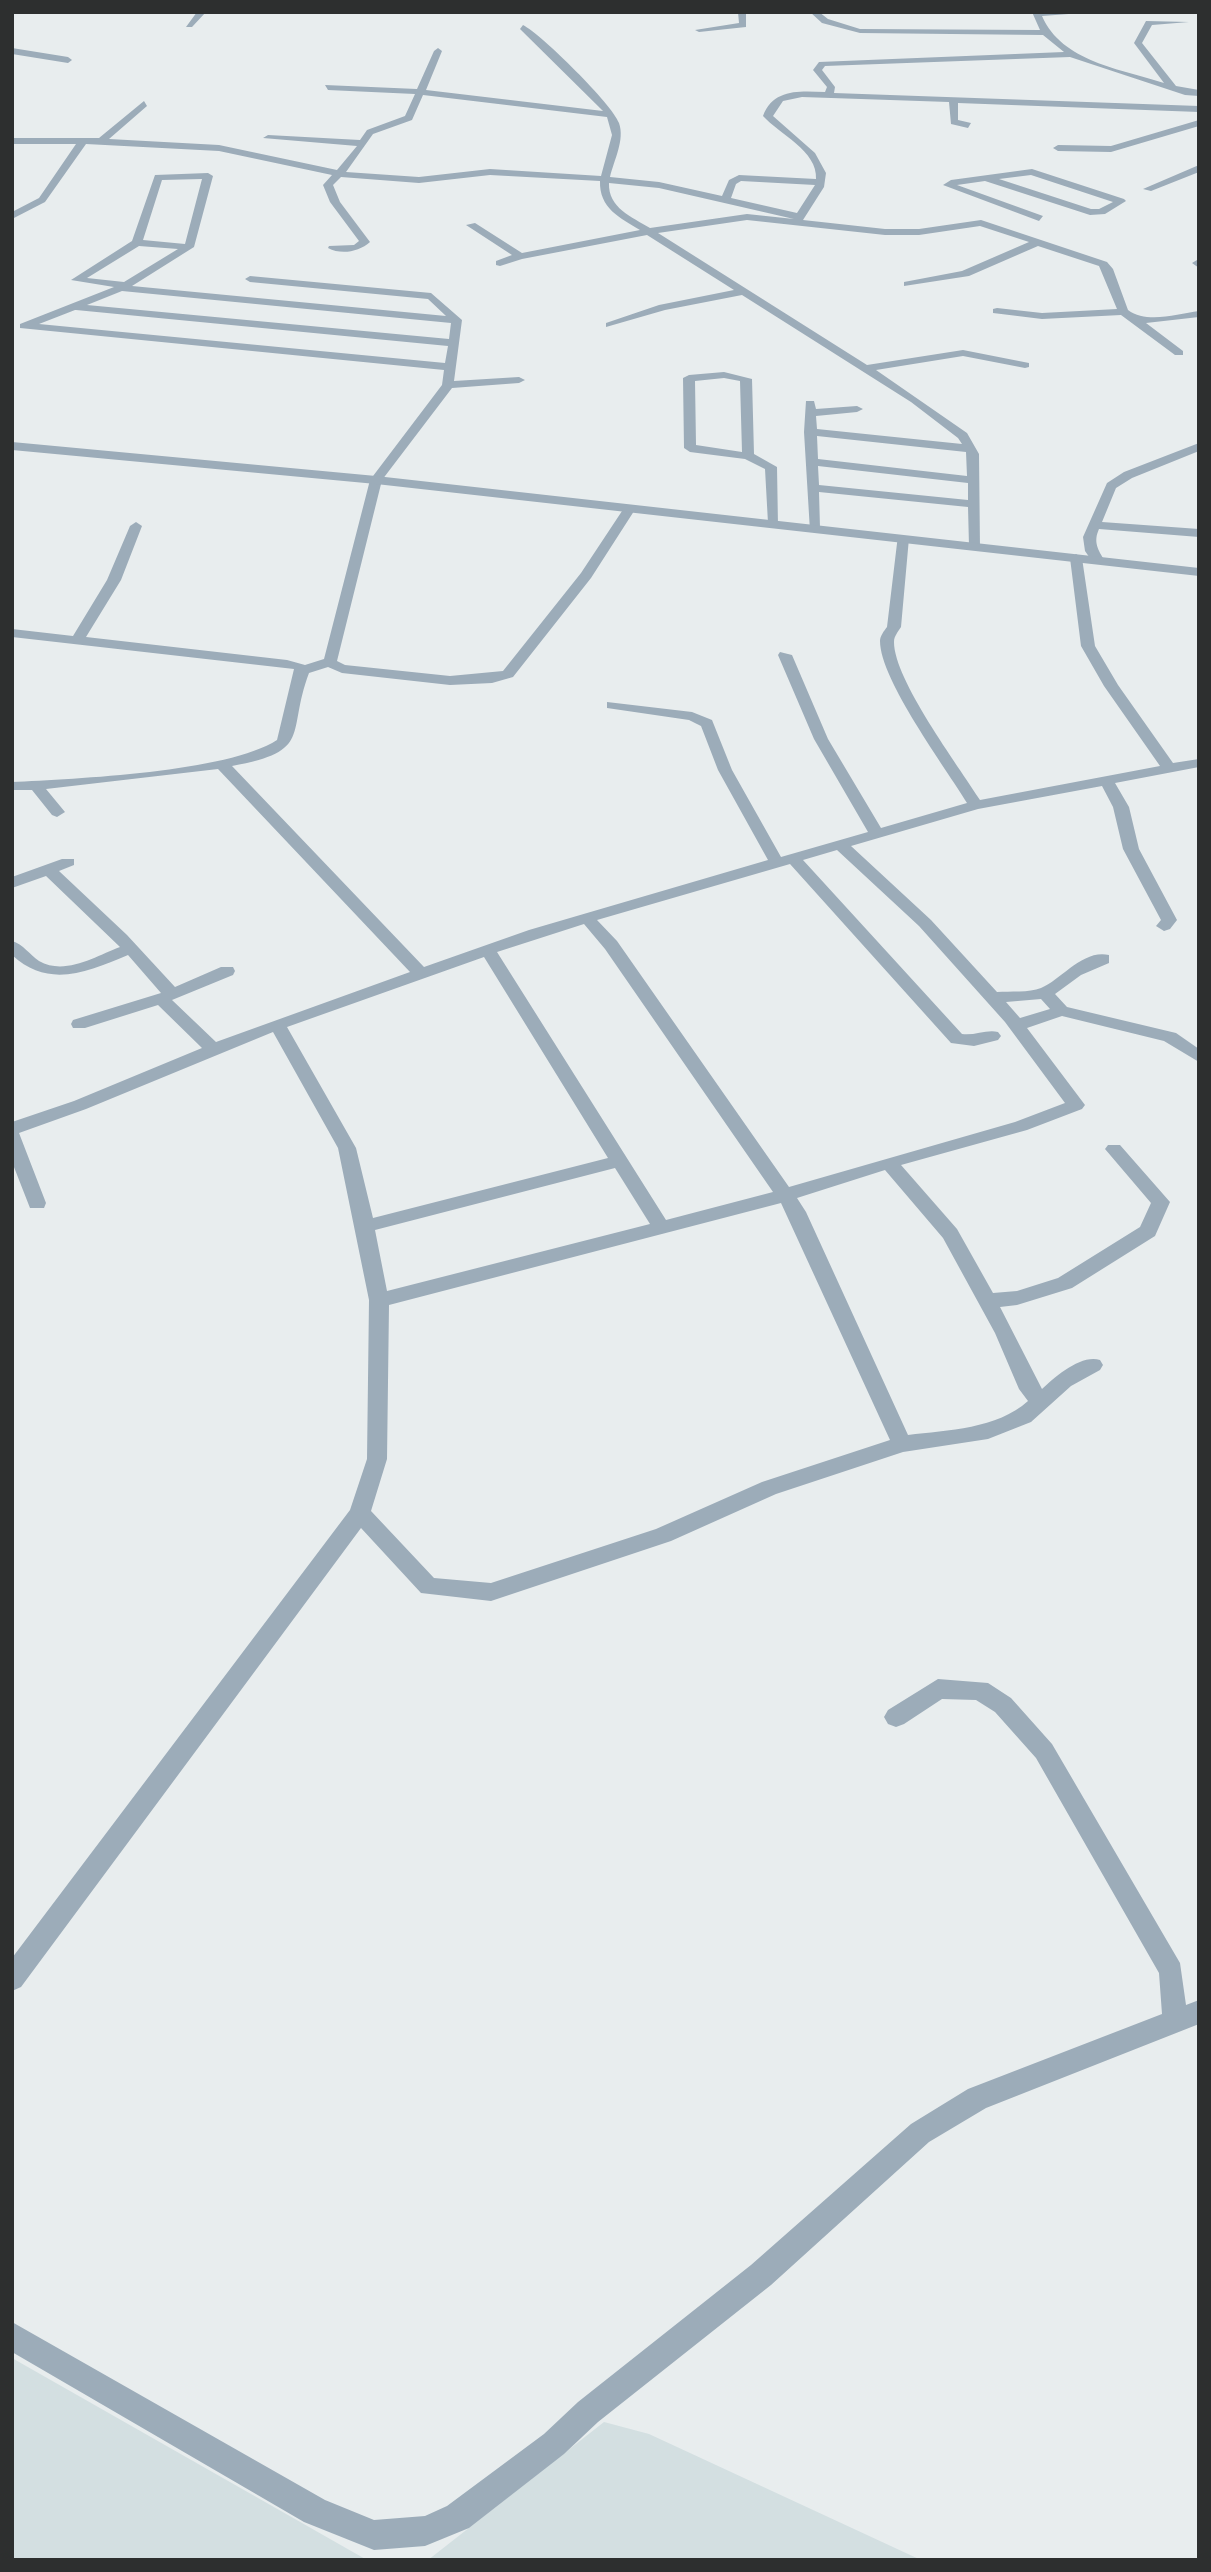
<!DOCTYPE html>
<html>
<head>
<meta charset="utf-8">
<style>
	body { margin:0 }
	#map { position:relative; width:1211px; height:2572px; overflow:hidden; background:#e8edee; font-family:Arial,sans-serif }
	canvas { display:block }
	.frame { position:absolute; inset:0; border:14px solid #2d2f2f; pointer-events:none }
</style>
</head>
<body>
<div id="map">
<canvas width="1211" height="2572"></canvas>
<div class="frame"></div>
</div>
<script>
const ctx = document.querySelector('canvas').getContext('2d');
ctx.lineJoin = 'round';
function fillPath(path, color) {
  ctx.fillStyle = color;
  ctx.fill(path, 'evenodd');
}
const built = new Path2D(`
	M12 2358 367 2560H12Z
	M604 2422 649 2434 921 2560H428Z`);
const minor = new Path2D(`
	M197 12H206L192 27H186Z
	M738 12H746V27L699 32 695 30 739 23Z
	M810 12H819L828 19 860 29 1040 30 1032 12H1095L1042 16C1062 62 1121 69 1164 83L1134 43 1146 21 1189 22 1152 25 1142 43 1176 86 1199 90V96L1185 95 1070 57 825 66 822 70 835 87 834 93 1199 106V112L958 103V120L971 123 968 128 951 124 949 102 802 97 783 101 773 116 815 153 826 173 824 187 803 220 885 229H919L981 220 1107 262 1113 269 1128 310C1147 324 1177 314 1199 311V317L1146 323 1183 351V355H1175L1121 315 1042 319 993 313V309L997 308 1042 313 1117 309 1099 266 1038 246 969 276 904 286V282L962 271 1029 242 980 226 919 235H885L747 220 658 233 867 365 963 350 1029 363V367L1025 368 963 356 876 370 967 433 979 454 980 549 969 546 968 507 819 492 820 528 810 531 804 432 806 401H814L816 409 857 406 863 409 857 412 816 416 817 429 962 444 958 438 911 402 742 295 665 310 606 327V323L659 305 734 290 647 235 522 259 500 266 496 265V261L512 255 466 225 475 223 522 253 640 230C620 218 599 208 600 181L490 175 419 183 341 177 333 185 340 202 370 242C359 252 341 255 328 248L329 246 354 245 359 241 330 202 323 185 332 175 219 151 86 144 45 202 12 219V212L39 198 76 144H12V138H99L144 101 147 106 109 139 219 145 337 170 357 146 263 138 268 135 360 140 367 130 405 116 415 94 328 90 325 85 417 89 434 51 438 48 442 51 426 90 603 111 520 29 523 25C541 34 613 105 619 123 625 140 614 160 610 177L659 182 722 196 729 180 739 175 816 179C818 151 779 134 763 116 773 88 801 91 825 92L827 87 813 70 819 62 1064 52 1043 35 860 33 822 23ZM423 95 607 117 612 135 601 176 490 169 419 177 346 172 373 134 412 120ZM741 181 815 185 797 213 731 198 736 184ZM609 183 659 188 794 219 747 214 650 228C632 217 608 208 609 183ZM817 436 966 452 967 476 818 459ZM818 466 968 483V500L819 485Z
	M12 48 68 57 72 60 68 63 12 54Z
	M1199 120V126L1111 152 1058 151 1053 148 1058 145 1111 146Z
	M1199 165V172L1151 191 1143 189Z
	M1032 169 1124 199 1126 201 1105 214 1090 215 985 181 957 185 1043 216 1039 221 943 185 951 180ZM1031 175 1113 202 1099 209H1091L999 179Z
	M208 173 213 176 194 247 132 286 446 316 428 299 250 282 245 279 250 276 431 293 462 320 454 381 519 377 525 380 519 383 452 388 382 480 337 661 345 665 450 676 503 671 581 573 626 505 636 508 591 578 513 677 492 683 450 685 342 673 328 667 309 673C286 734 314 751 232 766L424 967 529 930 768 860 718 770 701 726 689 720 607 708V702L692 712 712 720 732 770 781 857 868 832 814 739 778 655 780 652 792 655 828 739 881 828 967 803C946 768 880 680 880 641 880 636 884 631 887 627L898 535 909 538 901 627C898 632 894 636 894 642 894 680 958 765 980 800L1160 766 1104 686 1081 646 1070 558 1076 554 1082 558 1095 646 1118 685 1173 763 1199 759V767L1115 783 1129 807 1139 849 1177 920 1170 929 1164 931 1156 926 1161 920 1123 849 1113 807 1102 786 978 809 851 846 931 920 997 992C1010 991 1029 993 1041 988 1062 979 1083 949 1109 955V963L1081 975 1055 994 1067 1007 1176 1033 1199 1049V1062L1164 1041 1062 1016 1027 1028 1082 1101 1085 1105 1082 1109 1027 1130 901 1165 957 1229 993 1293 1017 1291 1058 1278 1140 1227 1151 1203 1105 1149 1108 1145H1120L1170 1202 1155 1236 1072 1288 1017 1305 1000 1307 1042 1389C1055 1377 1081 1354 1100 1360L1103 1365 1100 1370 1071 1386 1031 1422 988 1439 903 1452 776 1494 671 1541 491 1601 421 1593 361 1528 21 1987 12 1991V1958L350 1510 367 1459 369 1300 338 1148 273 1032 86 1109 19 1133 46 1203 44 1208H30L12 1162V1122L74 1101 202 1048 158 1005 85 1028H73L71 1024 73 1020 161 993 128 955C87 972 49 989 12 955V941C23 944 30 955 39 961 65 976 96 956 120 947L46 876 12 888V877L62 859H74V865L59 871 127 935 175 987 221 967H233L235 971 233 975 172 1000 216 1042 410 972 218 769 46 789 65 812 57 817 52 815 32 790H12V782C75 779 228 772 277 740L294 669 12 637V629L73 636 107 580 130 526 136 522 142 526 121 580 86 637 287 660 305 665 324 659 370 480 442 385 444 370 20 328V324L114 287 71 280 132 241 155 175ZM202 179 185 244 143 240 162 180ZM139 246 178 249 124 282 87 278ZM122 291 451 323 449 339 87 305ZM75 310H76L448 346 445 363 39 324ZM837 850 919 926 1005 1022 1065 1103 1015 1122 789 1187 617 941 597 920 790 864 951 1043 974 1046 998 1040 1001 1036 998 1032C987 1029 974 1036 962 1034L803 860ZM584 924 605 949 773 1192 666 1220 497 952ZM484 957 608 1158 373 1218 356 1148 287 1027ZM1041 999 1050 1009 1020 1018 1006 1002ZM615 1168 650 1224 387 1291 375 1230ZM885 1170 943 1238 995 1333 1019 1389 1028 1401C997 1429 948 1430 908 1435L806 1212 797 1198ZM781 1203 890 1440 762 1482 656 1529 491 1583 434 1578 371 1511 387 1459 389 1305Z
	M1197 260H1199V268L1192 263Z
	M724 372 752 379 754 454 777 467 778 526 768 523 765 469 745 459 690 452 684 448 683 378 689 375ZM724 378 740 381 742 452 696 445 695 381Z
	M1199 443V451L1132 478 1116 488 1102 522 1199 529V537L1099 529C1093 542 1098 550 1105 561L1094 564 1085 551 1083 537 1107 483 1124 472Z
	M938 1679 988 1683 1011 1698 1052 1744 1180 1963 1186 2005 1199 2000V2024L986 2108 929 2142 771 2285 598 2422 564 2454 469 2528 425 2546 374 2550 304 2522 12 2352V2322L325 2500 374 2520 425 2516 447 2506 544 2434 578 2402 751 2265 911 2124 968 2089 1162 2014 1159 1973 1036 1758 995 1712 976 1700 942 1699 904 1724 896 1727 888 1724 884 1717 888 1710Z`);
const tertiary = new Path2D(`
	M12 442 376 476 1199 568V576L376 484 12 450Z`);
fillPath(built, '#d3dfe1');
fillPath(minor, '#9cacb9');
fillPath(tertiary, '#9cacb9');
</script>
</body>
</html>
